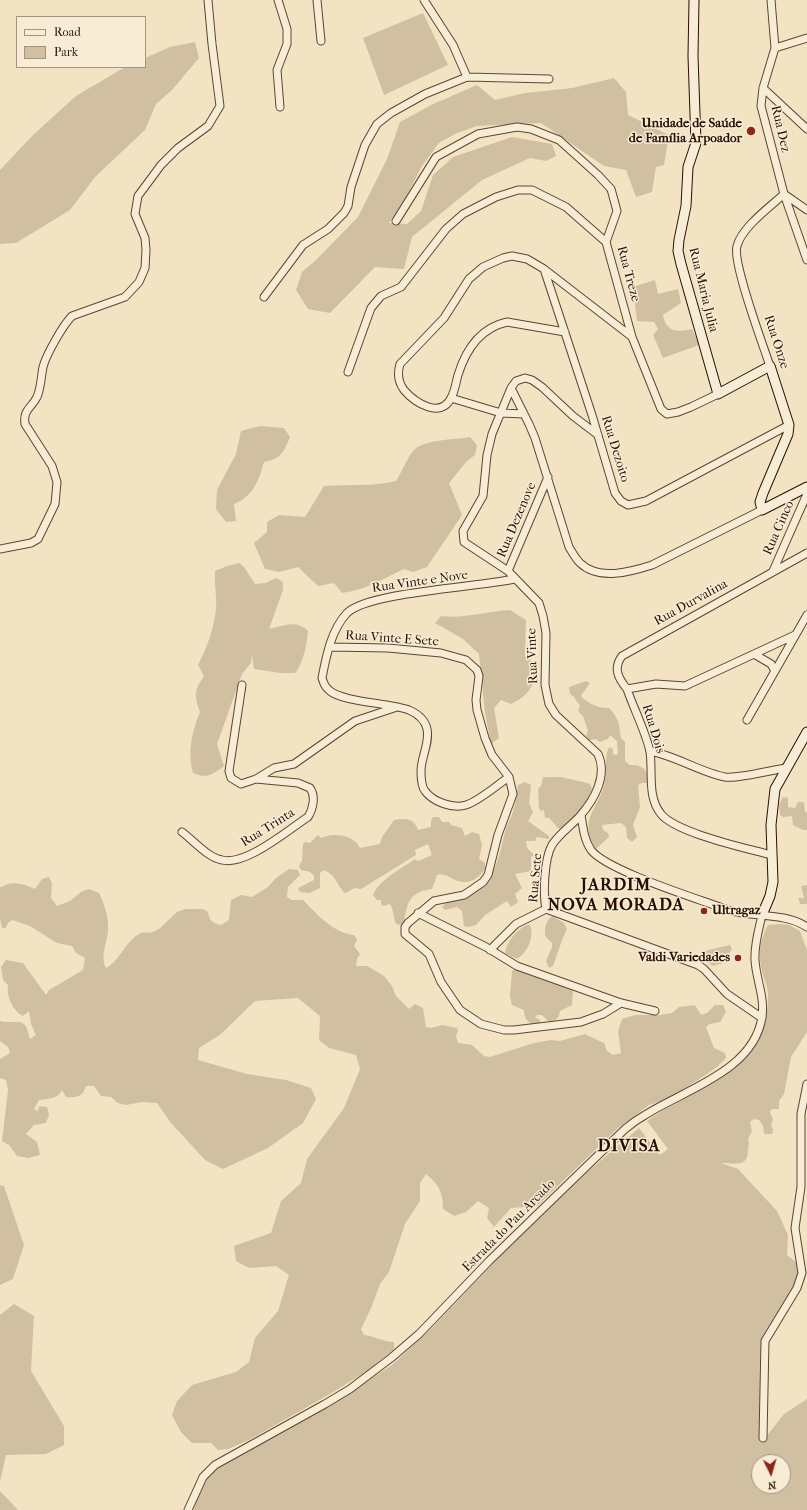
<!DOCTYPE html>
<html>
<head>
<meta charset="utf-8">
<style>
	body { margin:0 }
	#map { position:relative; width:807px; height:1510px; overflow:hidden; background:#f2e4c2; font-family:"IM FELL French Canon",serif }
	canvas { display:block }
	.legend { position:absolute; left:16px; top:16px; width:130px; height:52px; box-sizing:border-box; background:#f7edd7; border:1px solid #a69481; margin:0; padding:5px 7px; list-style:none; font-size:12px; color:#2c0e01 }
	.legend li { display:flex; align-items:center; gap:8px; height:20px }
	.legend b { width:20px; border:1px solid #a69481 }
	.north { position:absolute; left:751px; top:1454px; width:40px; height:40px; box-sizing:border-box; background:#f7edd7; border:1px solid #a69481; border-radius:50%; rotate:175deg; font-size:11px; font-weight:700; line-height:16px; text-align:center; color:#2c0e01 }
	.north::after { content:''; display:block; margin:auto; width:14px; height:18px; background:#8f2418; clip-path:polygon(50% 0,100% 100%,50% 72%,0 100%) }
</style>
</head>
<body>
<div id="map">
<canvas width="807" height="1510"></canvas>
<ul class="legend">
<li><b style="height:5px;background:#f7edd7"></b>Road</li>
<li><b style="height:11px;background:#d0c0a1"></b>Park</li>
</ul>
<div class="north">N</div>
</div>
<script>
const ctx = document.querySelector('canvas').getContext('2d');
ctx.lineJoin = 'round';
function fillPath(path, color) {
  ctx.fillStyle = color;
  ctx.fill(path, 'evenodd');
}
function strokePath(path, color, width, dash) {
  ctx.strokeStyle = color;
  ctx.lineWidth = width;
  ctx.lineCap = dash ? 'butt' : 'round';
  ctx.setLineDash(dash || []);
  ctx.stroke(path);
}
function drawText(font, color, halo, rows, align = 'center') {
  ctx.font = font + ' "IM FELL French Canon",serif';
  ctx.lineWidth = 3;
  ctx.setLineDash([]);
  ctx.textBaseline = 'middle';
  ctx.strokeStyle = halo;
  ctx.fillStyle = color;
  for (const [text, x, y, turn = 0] of rows) {
    ctx.save();
    ctx.translate(x, y);
    ctx.rotate((+turn || 0) * Math.PI / 180);
    ctx.textAlign = isNaN(turn) ? turn : align;
    if (halo) ctx.strokeText(text, 0, 0);
    ctx.fillText(text, 0, 0);
    ctx.restore();
  }
}
const green = new Path2D(`
	M423 13 448 65 384 95 363 38Z
	M195 42 199 58 172 90 156 104 145 130 96 176 70 210 16 243 0 244V170L33 135 76 96 120 70 126 67H145V58L170 47Z
	M614 78 626 92 628 115 669 135 664 165 656 167 652 192 636 197 626 170 604 166 541 123 477 126 455 134 439 143 422 166 406 197 389 223 407 224 421 211 433 175 453 157 512 137 552 144 556 156 546 161 530 158 482 180 412 237 404 269 375 267 330 313 308 309 296 290 302 272 316 260 358 217 387 159 400 122 431 105 477 85 495 100 525 93 572 88Z
	M655 280 658 294 678 289 681 303 663 315C666 333 679 332 692 329L699 345 663 358 653 335 658 329 654 322 637 321 633 287Z
	M260 426 284 428 290 437C284 452 281 459 264 462 259 480 253 497 234 504L236 521 226 522 216 509 217 490 236 454 241 431Z
	M470 437 477 445 475 455 466 462 449 483 462 515 427 567 413 572 404 569C383 579 365 590 342 593L334 583 318 586 298 567 279 572 265 569 254 543 267 532V522L279 515 305 517 324 486C348 484 372 487 396 481 402 472 406 460 413 451 423 439 455 440 470 437Z
	M239 563 244 567 255 584 266 583 276 578 283 582V590L269 629C283 626 296 619 308 631 307 644 303 664 295 673H280L254 669 252 654 251 663 242 674 217 744 224 766C212 775 207 779 193 773 187 753 192 731 200 712 194 695 194 691 204 676L198 665C207 648 214 628 216 609 217 597 214 584 215 571L227 566Z
	M510 610 526 620 525 656 534 663C537 684 530 695 511 704L501 700 494 708 499 738 491 744 485 713 479 654 463 639 435 623 441 616C464 619 487 611 510 610Z
	M586 681 590 683 581 696C587 703 600 709 609 708 619 719 619 723 621 738L625 742V761L630 765C642 764 649 770 648 783H642L638 785 640 807 633 825 637 837 632 842 627 838 626 827 621 823 602 825 603 830 608 833 609 837 596 849C576 819 601 807 605 781 607 770 604 758 609 747L613 749V754L616 755 618 753 617 741 610 735 608 739 600 742 596 739 589 740 586 735 588 731 583 716 578 711 580 706 574 697 570 694 569 687Z
	M543 777C549 778 560 776 565 778 573 780 581 781 590 784L592 789C587 803 574 824 559 829L549 818H545L544 810 541 811 539 808 538 789 541 786Z
	M525 782 531 785 529 803 533 812 528 821 549 836V839L537 837 535 841H526L527 848 534 855 531 857V871L515 874 522 888 515 894 518 902 511 907 507 901 485 915 476 925 469 927 464 926 462 911 457 907 445 910 442 907C450 897 469 898 480 889 497 874 500 852 505 832 506 826 510 820 512 815 515 805 517 795 518 785Z
	M783 797 788 798V807L795 808 798 802H804L805 812H807V830H803L793 825 792 816 783 817 780 815 779 805Z
	M433 817H439L442 822H449L451 825 462 828 465 836 472 832 479 834 482 845 479 859 485 863V869C479 878 469 885 458 881 450 879 447 873 437 875L432 889C409 892 407 903 404 923L400 925 396 924C393 917 394 911 390 904L383 906 381 904V900H377L373 895C380 879 401 869 415 859L418 861 432 855 428 844 415 850 416 855 361 889 355 888 345 893C335 883 338 877 324 870L320 873V888L310 893 300 892 298 888 314 880V876L310 872 301 870 299 866 302 861 303 844 305 842 310 843 318 835 321 838C334 832 354 835 360 848L380 844 382 837 394 820C406 818 414 818 418 830L431 827V821Z
	M289 869 298 870 300 875 288 887 287 897 292 900H303C317 914 333 933 354 935L357 940 354 946 360 954 357 959 356 966H367L384 976 392 986 396 996 409 1009 415 1004 423 1008 426 1027 431 1028 442 1025 457 1028 458 1031 456 1036 458 1043 472 1045 484 1056 490 1057 534 1043 551 1040 560 1041 585 1034 604 1043 607 1051 613 1055 621 1053 618 1031 622 1019 635 1015H660L672 1013 679 1007 695 1005 701 1015 707 1013 715 1005H723L726 1012 720 1022 710 1024 706 1027 714 1048 725 1053 726 1058 717 1067 673 1097 649 1105 617 1129 537 1206 511 1208 494 1227 487 1218 489 1208 478 1201 466 1212 454 1216 443 1209C443 1192 439 1185 426 1174L420 1183V1201L405 1224 389 1272 380 1284 372 1306 361 1329 364 1335C375 1336 383 1342 394 1342V1349L367 1371 330 1394 249 1440 228 1449 218 1450 211 1443H192L181 1432 172 1415 177 1401 192 1385 236 1372 249 1362 255 1338 278 1311 289 1275 276 1266 249 1268 236 1261 234 1246 271 1233 281 1201 301 1183 307 1159 344 1108 360 1069 356 1055 329 1048 319 1040 320 1016 298 998 255 1001 221 1034 199 1048 198 1060 247 1074 286 1080 311 1088 316 1099 303 1123 268 1148 223 1169 205 1160 171 1123 157 1103 142 1102 126 1105 118 1103 111 1097 101 1096 94 1086H86C83 1097 76 1098 66 1097L62 1090C58 1099 48 1099 39 1100L34 1109 38 1111 39 1106 47 1107 49 1115 46 1123 34 1125 26 1134 37 1142 40 1155 28 1158 17 1156 9 1145 2 1141 8 1090 6 1080 0 1078V1059L10 1053 8 1047 0 1041V1021L4 1022H21L26 1026 30 1039 36 1035 31 1024 29 1011 23 1016C13 1011 6 996 8 985L3 980 1 967 6 960 23 963 46 995 49 990 83 970 85 958 76 953 72 946 57 943 30 926 12 920 8 923 6 928H2L0 919V887H2C13 880 24 884 35 889L42 879 49 877 52 883 51 898 57 906 70 901 81 892 89 889 99 893C104 904 108 914 108 926 109 940 99 955 106 968 121 962 131 927 150 933L159 929 177 912 185 909H203L208 912C209 921 213 923 221 925L229 920 231 900 241 895 252 897 268 887 276 878Z
	M807 885V904H800L798 898H804L801 886Z
	M552 916 564 923 567 929C561 941 558 953 553 966L549 968 546 961 552 947V943L545 936C545 928 545 922 552 916Z
	M779 924 789 925 800 931 807 950V1032L791 1057 784 1094 779 1101V1109H772L770 1112 773 1120 771 1124 773 1130 772 1134H764L763 1126 759 1120 754 1119 750 1122 752 1131 748 1139C750 1144 748 1146 748 1151 748 1168 733 1163 721 1163L738 1169 777 1211 788 1235 787 1255 800 1265V1274L795 1287 764 1340 762 1442 784 1414 807 1399V1510H194L198 1496 210 1474 229 1460 321 1411 392 1365 431 1329 502 1254 586 1173 639 1128 660 1155 668 1149 647 1121C667 1106 687 1099 707 1086 739 1067 770 1035 768 995 768 989 766 983 764 978 758 957 758 944 768 925ZM759 1462H783V1486H759Z
	M526 925H530C535 937 527 953 517 959L505 953C507 941 516 931 526 925Z
	M730 945 732 949 723 963 713 966 703 959 704 951Z
	M515 969 571 989 573 992 572 1005 560 1011C559 1018 556 1022 548 1021L542 1015H537L535 1017 540 1020V1024C530 1026 524 1020 524 1010L512 1005 510 996 512 971Z
	M0 1185 4 1186 24 1245 13 1279 0 1285Z
	M14 1304 34 1316 31 1371 64 1426V1445L46 1454 6 1455 0 1482V1315Z
	M0 1491 18 1510H0Z`);
const street = new Path2D(`
	M278 0 287 29V44L277 70 280 107
	M317 0 321 41
	M424 0 453 45 467 77
	M771 0 775 48 763 88 761 106 784 194 807 260
	M775 48 807 38
	M763 88 807 129
	M784 194 807 210
	M396 221 436 157 478 134 517 127 531 129 559 140 598 175 611 189 617 211 606 242
	M544 269 592 415 615 493 621 501 628 505 646 501 789 425
	M264 297 303 245 328 229 344 213 348 206 351 187 365 145 377 124 391 113 425 94 467 77 549 79
	M565 332 507 322C480 328 466 349 458 375 456 382 455 391 451 398 441 419 415 403 404 390 398 382 397 374 400 364L444 318 469 279 483 267 503 258 512 256 527 259 544 269 632 337
	M770 366C763 345 732 262 737 246 742 227 770 207 784 194
	M348 372 371 308 381 296 401 287 446 229 463 214 496 197 518 190H532L566 207 606 242 632 337 661 409 667 414 678 412 691 407 718 394
	M511 388 529 424 535 438 569 547C572 552 575 558 580 563 599 581 630 572 652 565L762 510
	M451 398 501 413 524 414
	M0 549 31 543 38 539 55 504 57 482 52 466 25 424C23 409 31 409 37 397 41 388 41 377 43 367 46 355 63 325 72 316L125 297 139 282 145 268 146 250 145 238 135 214 138 196 161 165 178 148 208 126 220 106 212 44 208 0
	M508 571 548 477
	M773 571 807 494
	M330 647 388 648 441 653 466 660 477 670 479 676 476 700 477 710 485 738 492 755 509 777 513 794 498 835 488 875 483 882 464 895 434 901 408 923 405 927V934L429 954 441 982 460 1010 481 1024 504 1030H514L581 1022 603 1014 621 1003
	M754 654 771 664 775 671
	M242 685 229 771 231 778 241 784 256 779 274 768 294 764 355 721 397 707
	M627 689 656 684 685 686 795 635
	M747 720 807 615
	M650 751C676 756 700 772 725 777 739 779 771 770 786 768
	M509 777C497 785 479 801 466 805 453 809 433 802 425 791 421 786 421 777 421 771 421 757 430 743 427 729 425 719 418 714 409 710 390 703 343 702 330 691 325 687 324 684 322 678 326 657 331 630 347 613 368 592 479 587 514 579
	M581 815C583 827 584 840 591 850 607 871 699 899 728 910 754 918 784 912 807 927
	M182 832C194 841 207 857 222 860 246 866 288 830 308 817 313 809 316 796 310 788L298 783 256 779
	M771 855C746 848 676 833 661 814 647 797 653 772 650 752 647 735 633 707 627 689 618 678 613 668 622 656L807 553
	M546 909 698 965 704 969 727 994 762 1018
	M418 913 486 947 517 966 621 1003 655 1011
	M490 950 516 924 546 909C543 894 544 859 552 845 559 834 571 826 580 816 594 800 608 776 598 754L556 715 549 704 545 685 546 633 543 616 539 603 508 571 464 542 463 531 483 496 487 455 492 434 511 388 516 381 525 378 532 380 542 387 573 416 598 435
	M763 1438 765 1341 797 1288 802 1273 795 1228 801 1187V1114L807 1084
	M188 1510 203 1477 215 1465 325 1404 350 1389 391 1358 419 1334 489 1261 625 1129C631 1124 638 1119 645 1115 684 1090 754 1071 762 1017 765 997 756 979 755 960 754 945 759 929 762 915`);
const secondary = new Path2D(`
	M694 0 693 56 696 143 688 167 686 206 679 240 678 251 681 264 718 394 770 366 789 425 788 434 763 493 760 502 762 510 807 487
	M762 915 770 896 773 882 771 825 775 789 807 732`);
const markers = [
	[751,131,5,"#8f2418"],
	[704,911,4,"#8f2418"],
	[738,958,4,"#8f2418"]
];
const poiNames = [
	["Unidade de Saúde",742,124],
	["de Família Arpoador",742,139],
	["Ultragaz",712,911,"left"],
	["Valdi Variedades",730,958]
];
const streetNames = [
	["Rua Dez",780,129,77],
	["Rua Treze",628,274,75],
	["Rua Maria Julia",703,290,76],
	["Rua Onze",776,342,72],
	["Rua Dezoito",615,449,73],
	["Rua Dezenove",517,520,-67],
	["Rua Cinco",779,528,-66],
	["Rua Vinte e Nove",420,582,-8],
	["Rua Durvalina",691,603,-29],
	["Rua Vinte E Sete",392,639,4],
	["Rua Vinte",533,656,-92],
	["Rua Dois",653,729,73],
	["Rua Trinta",268,828,-32],
	["Rua Sete",536,878,-85],
	["Estrada do Pau Arcado",509,1226,-45]
];
const districtNames = [
	["JARDIM",616,886],
	["NOVA MORADA",616,906],
	["DIVISA",629,1147]
];
fillPath(green, '#d0c0a1');
strokePath(street, '#5e4431', 9);
strokePath(secondary, '#2c0e01', 11);
strokePath(street, '#f7edd7', 7);
strokePath(secondary, '#f7edd7', 9);
for (const [x, y, r, color] of markers) {
  const dot = new Path2D();
  dot.arc(x, y, r, 0, 2 * Math.PI);
  ctx.fillStyle = color;
  ctx.fill(dot);
  strokePath(dot, '#f7edd7', 1.5);
}
drawText('bold 13px', '#2c0e01', '#f7edd7', poiNames, 'right');
drawText('13px', '#2c0e01', '#f7edd7', streetNames);
ctx.letterSpacing = '1px';
drawText('bold 17px', '#2c0e01', '#f7edd7', districtNames);
ctx.letterSpacing = '0px';
</script>
</body>
</html>
